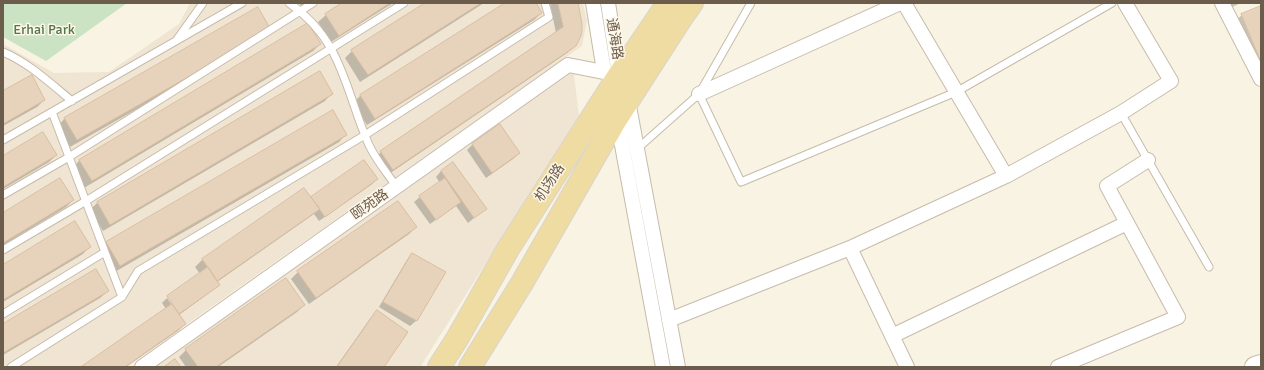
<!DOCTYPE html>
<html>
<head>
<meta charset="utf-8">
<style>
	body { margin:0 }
	#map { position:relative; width:1264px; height:370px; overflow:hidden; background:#f8f3e2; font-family:Signika,sans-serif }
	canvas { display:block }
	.frame { position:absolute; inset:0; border:4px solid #6c5c4c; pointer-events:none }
</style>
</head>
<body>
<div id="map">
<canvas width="1264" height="370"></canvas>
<div class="frame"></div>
</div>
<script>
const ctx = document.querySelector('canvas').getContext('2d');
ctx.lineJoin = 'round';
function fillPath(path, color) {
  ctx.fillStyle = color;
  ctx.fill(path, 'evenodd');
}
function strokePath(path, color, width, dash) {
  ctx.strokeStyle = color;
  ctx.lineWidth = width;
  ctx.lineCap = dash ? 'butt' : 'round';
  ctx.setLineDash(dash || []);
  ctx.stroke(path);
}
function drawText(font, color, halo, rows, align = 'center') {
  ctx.font = font + ' Signika,"Noto Sans SC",sans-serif';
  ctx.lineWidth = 3;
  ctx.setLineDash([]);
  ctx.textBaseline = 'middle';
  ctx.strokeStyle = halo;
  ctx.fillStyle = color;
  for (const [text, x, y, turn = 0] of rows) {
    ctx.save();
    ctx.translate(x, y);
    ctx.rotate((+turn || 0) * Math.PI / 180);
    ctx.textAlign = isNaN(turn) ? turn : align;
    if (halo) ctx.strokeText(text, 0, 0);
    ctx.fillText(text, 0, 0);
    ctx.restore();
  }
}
const residential = new Path2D(`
	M190 3H583L587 21 582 46 126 367H3V44L54 73 109 72 179 24Z
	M572 59 579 116 420 367H132Z`);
const green = new Path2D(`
	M3 3H127L46 61 3 37Z`);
const shadow = new Path2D(`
	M299 3H310L303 8Z
	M344 3H393L331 42 318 22 326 15Z
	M427 3H484L360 82 345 58 352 51Z
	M507 3H535L541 13 534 20 367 125 353 103 360 96Z
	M550 3H577L575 46 567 53 386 176 374 159 381 152 556 33Z
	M1227 3H1241L1230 8Z
	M1261 7V86L1234 22 1242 15Z
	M263 37 70 147 58 126 65 118Z
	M320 44 313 51 84 188 72 168 80 160Z
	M319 72 332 93 325 101 103 231 90 210 97 203Z
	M3 92 44 100 37 107 3 126Z
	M500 126 519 153 513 159 486 178 467 150 472 145Z
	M346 134 339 142 113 273 99 250 106 243Z
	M56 155 49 162 3 189V157Z
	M441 171 485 209 468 223 456 206 430 224 414 202 420 197 440 183 436 177Z
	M377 179 371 185 319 221 314 214 217 282 219 285 213 290 179 315 185 324 178 331 126 367H83L166 309 162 303 167 298 172 305H174L200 274 195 267 202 260 304 189 311 199Z
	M73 200 66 207 3 245V214Z
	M416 227 409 234 309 304 291 279 298 272Z
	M90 246 83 254 3 302V266Z
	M412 254 444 273 416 321 410 326 379 307 407 260Z
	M108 291 100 298 3 355V325Z
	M304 305 297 312 218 367H186L179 357 186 350Z
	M377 312 383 367H336L370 319Z`);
const building = new Path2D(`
	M342 3H390L339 36 325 14Z
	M425 3H481L368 75 351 50Z
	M505 3H536L542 13 375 119 360 95Z
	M558 3H578L582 24V30L581 36 576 46 393 170 380 151 563 27Z
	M1261 6V62L1241 14Z
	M258 7 271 30 77 140 64 118Z
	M308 23 321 44 92 181 79 160Z
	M320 71 333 94 110 225 97 202Z
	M32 75 45 100 3 124V91Z
	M333 110 347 135 120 266 106 242Z
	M500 124 520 153 492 173 472 144Z
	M43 132 57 155 3 187V156Z
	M364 160 378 179 325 217 311 197Z
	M453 162 487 209 474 218 441 171Z
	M60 178 74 200 3 243V213Z
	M445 178 461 202 436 220 419 196Z
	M304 188 320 209 217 281 202 259Z
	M398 201 417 227 316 298 297 271Z
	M75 221 91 247 3 300V265Z
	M412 253 446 272 417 321 383 302Z
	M208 267 220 285 179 314 167 296Z
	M96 269 109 291 3 353V324Z
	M286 278 305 305 216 367H198L185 349Z
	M172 304 186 324 125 367H81Z
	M377 310 408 332 384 367H337Z
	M175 359 181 367H164Z`);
const lane = new Path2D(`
	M289 3C343 40 345 91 369 145 376 160 387 173 396 186
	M751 3 699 94 741 182 956 92 1112 3
	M178 38 203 3
	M3 52C29 63 50 83 72 101
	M52 112 122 297
	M1121 113 1209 267
	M3 140 242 3
	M637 149 699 94
	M3 195 69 157 313 3
	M3 250 86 201 404 3
	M3 314 105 252
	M11 367 122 297 138 271 365 135 549 17 545 3`);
const street = new Path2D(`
	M593 3 604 71
	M904 3 1006 176
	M1222 3 1261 79
	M699 94 900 3
	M628 101 678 367
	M617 118 663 367
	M850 248 907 367
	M669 320 850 248 1006 176 1121 113 1171 81 1125 3
	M892 336 1127 223
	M142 367 568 65 619 75 608 3
	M1058 367 1178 317 1107 186 1148 160`);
const secondary = new Path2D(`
	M1255 367 1261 365`);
const primary = new Path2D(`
	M439 367 457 339 508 249 619 75 668 3
	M470 367 522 283 615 121 682 17 692 3`);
const parkNames = [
	["Erhai Park",44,30]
];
const streetNames = [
	["通海路",614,39,81],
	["机场路",550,183,-57],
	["颐苑路",370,205,-35]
];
fillPath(residential, '#efe5d2');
fillPath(green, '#cce3c3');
fillPath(shadow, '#0003');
fillPath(building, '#e7d3bc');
strokePath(building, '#dabea0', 1);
strokePath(lane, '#c7bbab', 9);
strokePath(street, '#c7bbab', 16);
strokePath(secondary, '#cabca9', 22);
strokePath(primary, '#d9d5d0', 24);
strokePath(lane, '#fff', 7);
strokePath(street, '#fff', 14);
strokePath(secondary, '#fff', 20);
strokePath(primary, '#efdca3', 22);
drawText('14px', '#517749', '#fcf7e8', parkNames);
drawText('14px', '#6c5c4c', '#fcf7e8', streetNames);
</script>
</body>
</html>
